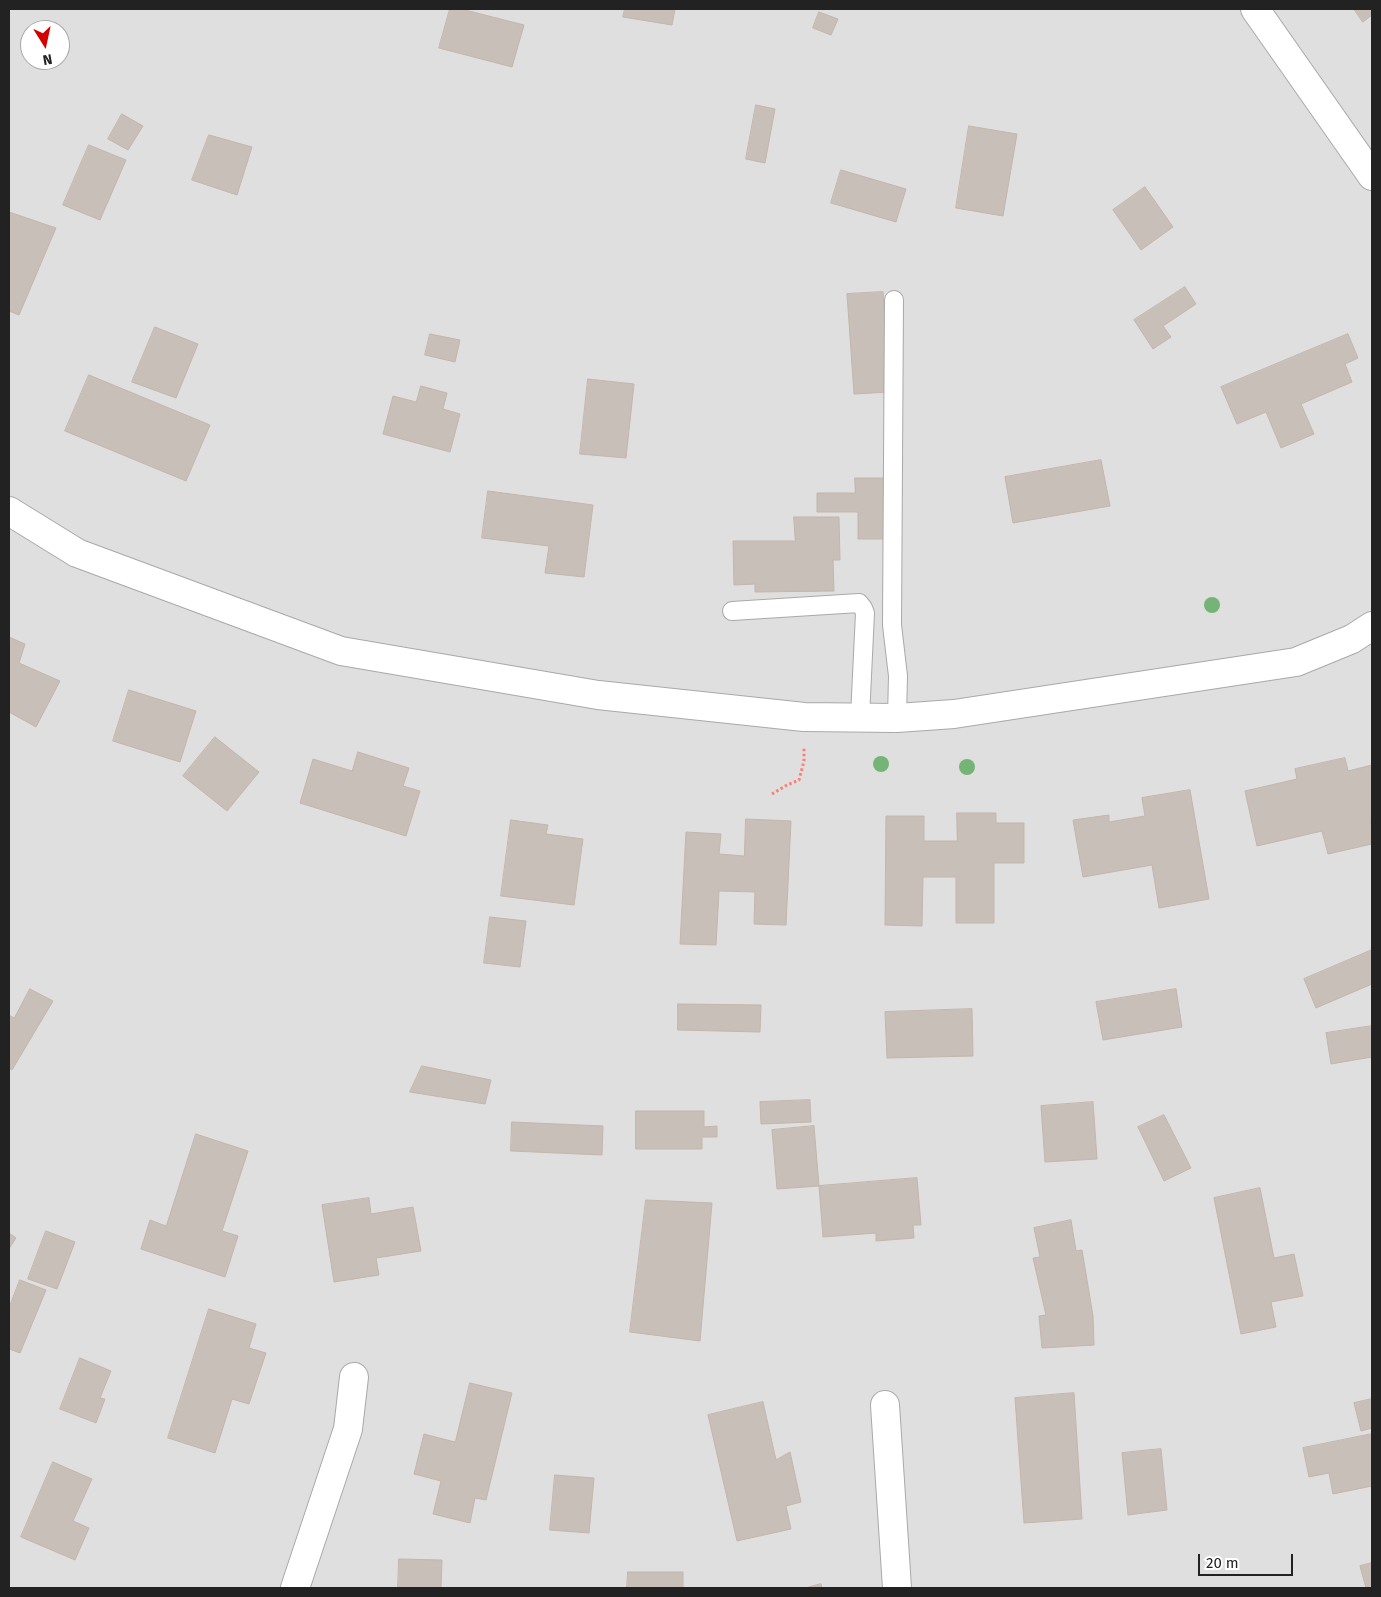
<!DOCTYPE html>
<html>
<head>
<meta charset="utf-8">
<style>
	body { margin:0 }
	#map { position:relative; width:1381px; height:1597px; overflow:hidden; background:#f2efe9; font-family:"Fira Sans",sans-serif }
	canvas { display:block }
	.frame { position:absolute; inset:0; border:10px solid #222; pointer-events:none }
	.north { position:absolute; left:20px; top:20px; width:50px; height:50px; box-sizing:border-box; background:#fff; border:1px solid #a7a7a7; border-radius:50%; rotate:170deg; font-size:14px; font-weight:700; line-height:20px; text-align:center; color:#222 }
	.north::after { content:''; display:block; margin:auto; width:18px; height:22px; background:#d40000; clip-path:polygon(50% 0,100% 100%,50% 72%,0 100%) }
	.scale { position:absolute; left:1198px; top:1554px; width:95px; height:22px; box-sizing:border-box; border:2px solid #222; border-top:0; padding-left:6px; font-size:15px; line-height:18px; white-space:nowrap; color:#222; -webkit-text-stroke:4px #fff; paint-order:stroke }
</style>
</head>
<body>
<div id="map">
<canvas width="1381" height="1597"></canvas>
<div class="frame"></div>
<div class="north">N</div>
<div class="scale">20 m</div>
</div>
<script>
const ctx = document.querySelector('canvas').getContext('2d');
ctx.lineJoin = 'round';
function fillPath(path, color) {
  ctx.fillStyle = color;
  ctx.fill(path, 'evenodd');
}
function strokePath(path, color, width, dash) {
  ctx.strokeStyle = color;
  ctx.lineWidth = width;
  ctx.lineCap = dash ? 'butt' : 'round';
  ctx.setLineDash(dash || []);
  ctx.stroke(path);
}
const residential = new Path2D(`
	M9 9H1372V1588H9ZM30 30H60V60H30Z`);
const building = new Path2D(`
	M450 9H461L524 25 512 67 439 48Z
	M625 9H675L672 25 623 17Z
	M1354 9H1372V15L1363 22Z
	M819 12 838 19 831 35 813 28Z
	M756 105 775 109 765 163 746 159Z
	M122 114 143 126 128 150 108 139Z
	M969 126 1017 134 1003 216 956 208Z
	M209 135 252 147 237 195 192 180Z
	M89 145 126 160 100 220 63 205Z
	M841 170 906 189 896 222 831 203Z
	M1145 187 1173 227 1141 250 1113 210Z
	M9 212 56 228 19 315 9 311Z
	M1185 287 1196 304 1163 326 1171 337 1153 349 1134 320Z
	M883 292 890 392 854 394 847 294Z
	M155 327 198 344 176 398 132 382Z
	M430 334 460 340 455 362 425 355Z
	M1348 334 1358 358 1345 364 1352 382 1301 404 1314 434 1281 448 1266 412 1237 424 1221 387Z
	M89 375 210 425 186 481 65 431Z
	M588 379 634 384 626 458 580 454Z
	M421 386 447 393 443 409 460 414 450 452 383 434 393 396 416 402Z
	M1101 460 1110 506 1013 523 1005 477Z
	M855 478H891V539H858V512H817V493H855Z
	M488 491 593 505 584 577 545 573 549 546 482 538Z
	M794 517H839L840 560H833L834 591 755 592V584L734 585 733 541H795Z
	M9 637 25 644 19 663 60 681 36 727 9 712Z
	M129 690 196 711 180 762 113 741Z
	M215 737 259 772 227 811 183 776Z
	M358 752 409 768 403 786 420 791 406 836 300 803 313 759 352 771Z
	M1345 758 1348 771 1372 765V817L1370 818 1372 829V844L1328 854 1322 831 1257 846 1245 791 1297 779 1295 769Z
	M1190 790 1209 899 1159 908 1152 865 1083 877 1073 820 1109 815V822L1145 816 1142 798Z
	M957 813H996V823H1024V863H994V923H956V877H923L922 926 885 925 886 816H924V841H957Z
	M746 819 791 821 786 925 754 924 755 892 719 891 716 945 680 944 686 832 721 834 719 854 744 856Z
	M511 820 548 825 546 834 583 839 574 905 501 896Z
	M490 917 526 921 520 967 484 963Z
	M1372 950V984L1316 1008 1304 979Z
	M30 989 53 1001 12 1070 9 1068V1015L14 1018Z
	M1176 989 1182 1027 1103 1040 1096 1002Z
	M678 1004 761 1005 760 1032 678 1030Z
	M972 1009 973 1056 887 1058 885 1012Z
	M1372 1026V1057L1331 1064 1326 1033Z
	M422 1066 491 1080 485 1104 410 1092Z
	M810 1100 811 1122 761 1124 760 1102Z
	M1093 1102 1097 1159 1045 1162 1041 1106Z
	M636 1111H704V1127L717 1126V1137H702V1149H636Z
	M1164 1115 1191 1168 1164 1181 1138 1127Z
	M512 1122 603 1126 602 1155 511 1151Z
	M814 1126 819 1186 777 1189 772 1130Z
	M196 1134 248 1151 222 1231 238 1236 225 1277 141 1249 150 1220 166 1226Z
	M917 1178 921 1225H913L914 1238 876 1241V1233L823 1237 819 1186Z
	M1260 1188 1274 1258 1294 1254 1303 1296 1271 1302 1276 1327 1241 1334 1214 1198Z
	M369 1198 371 1214 413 1207 421 1251 376 1258 379 1275 334 1282 322 1205Z
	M646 1200 712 1203 700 1341 630 1332Z
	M1071 1220 1076 1251 1082 1250 1093 1316 1094 1345 1042 1348 1039 1316 1046 1315 1033 1258 1040 1257 1034 1228Z
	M46 1231 75 1242 57 1289 28 1279Z
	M9 1233 16 1238 9 1249Z
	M20 1280 46 1290 20 1353 9 1349V1308Z
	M209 1309 256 1324 249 1348 266 1353 249 1404 232 1399 215 1453 168 1438Z
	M80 1358 111 1371 100 1398 105 1399 96 1423 60 1409Z
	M470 1383 512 1393 486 1500 475 1498 470 1523 433 1514 441 1481 414 1474 424 1434 455 1442Z
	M1074 1393 1082 1519 1024 1523 1015 1398Z
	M1372 1399V1428L1361 1431 1354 1403Z
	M763 1402 776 1460 790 1452 801 1502 786 1506 791 1529 737 1541 708 1415Z
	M1372 1434V1486L1333 1494 1329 1473 1309 1477 1303 1448Z
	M1161 1449 1167 1510 1128 1515 1122 1453Z
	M53 1462 92 1479 73 1521 89 1528 75 1560 21 1537Z
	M555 1475 594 1478 589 1533 550 1530Z
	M399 1559 442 1560 441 1588H398Z
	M1372 1563V1588H1366L1360 1566Z
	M628 1572H683V1588H627Z
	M821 1584 822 1588H806Z`);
const path = new Path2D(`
	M772 794 787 785 799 780 804 761V747`);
const lane = new Path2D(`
	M894 300 892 625 898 676 897 718
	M732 611 859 603 863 608 865 613 860 717`);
const street = new Path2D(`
	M1255 9 1372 176
	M9 511 77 553 341 651 598 695 804 717 897 718 954 714 1296 662 1352 639 1372 626
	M885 1405 897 1588
	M295 1588 348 1429 354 1377`);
const trees = [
	[1212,605],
	[881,764],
	[967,767]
];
fillPath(residential, '#e0dfdf');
fillPath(building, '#c7bfb8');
strokePath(building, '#c4b6ab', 1);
strokePath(lane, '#a9a9a9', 20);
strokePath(street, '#a9a9a9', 30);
strokePath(path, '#fa8072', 3, [2.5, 2.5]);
strokePath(lane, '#fff', 18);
strokePath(street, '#fff', 28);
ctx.fillStyle = '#74b475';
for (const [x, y] of trees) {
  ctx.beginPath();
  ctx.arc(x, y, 8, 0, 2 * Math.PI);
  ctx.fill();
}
</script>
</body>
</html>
